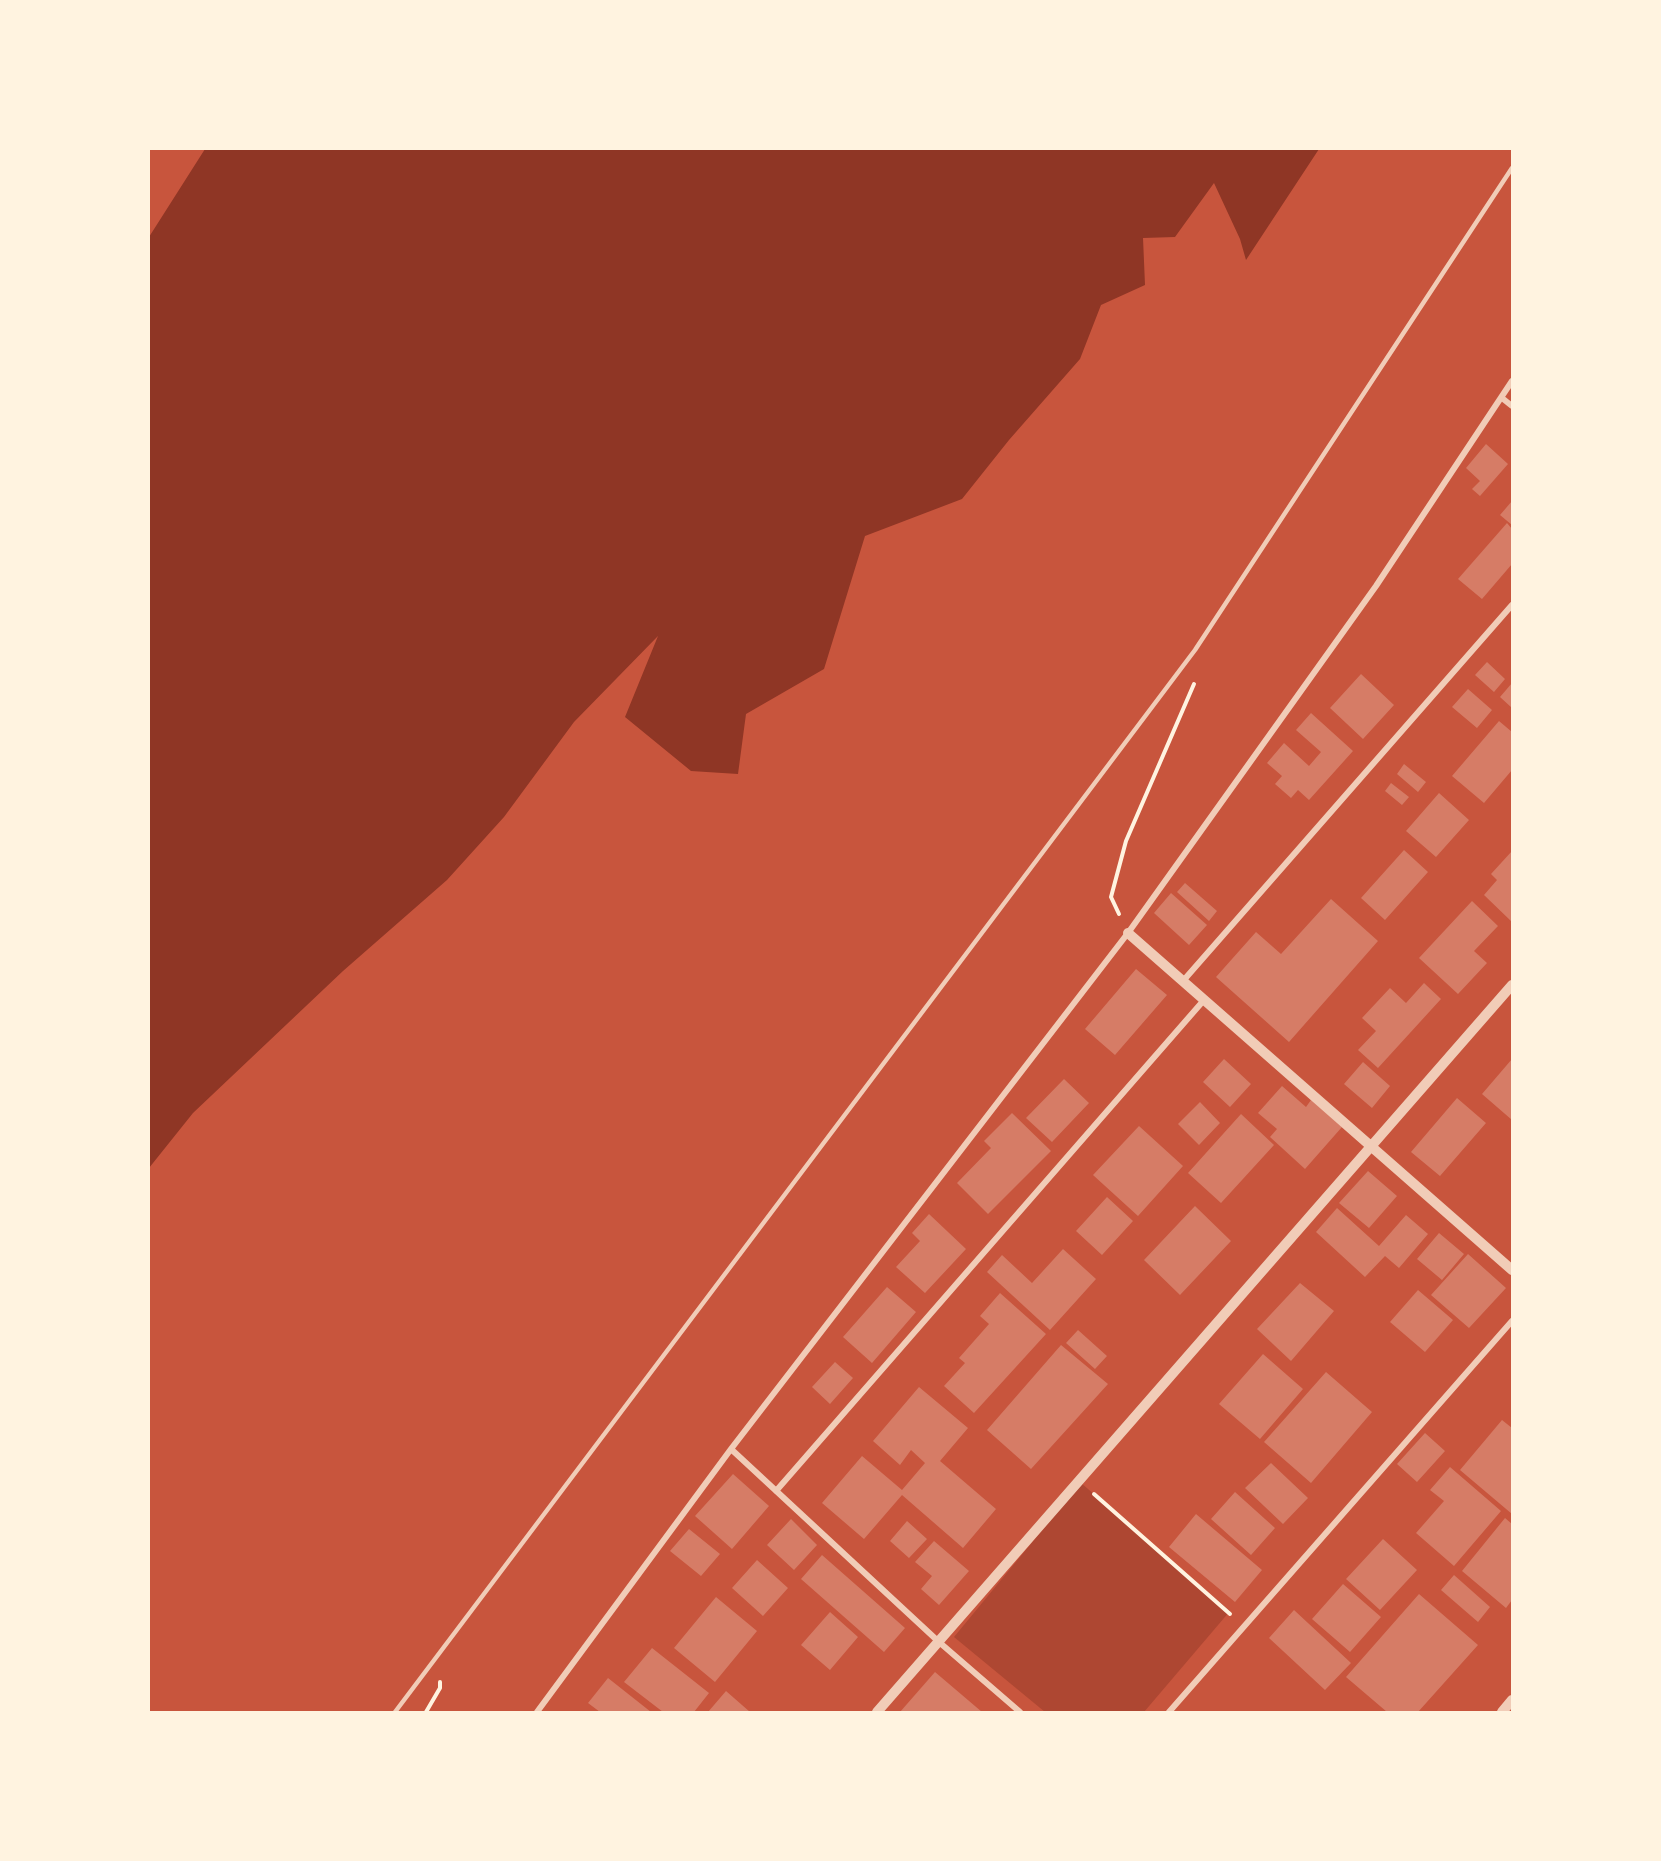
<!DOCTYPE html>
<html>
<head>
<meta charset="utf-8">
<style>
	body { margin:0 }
	#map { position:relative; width:1661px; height:1861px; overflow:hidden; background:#c8553d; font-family:"Source Serif 4",serif }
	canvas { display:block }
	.frame { position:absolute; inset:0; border:150px solid #fff3e0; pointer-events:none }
</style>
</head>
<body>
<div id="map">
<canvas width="1661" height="1861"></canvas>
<div class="frame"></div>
</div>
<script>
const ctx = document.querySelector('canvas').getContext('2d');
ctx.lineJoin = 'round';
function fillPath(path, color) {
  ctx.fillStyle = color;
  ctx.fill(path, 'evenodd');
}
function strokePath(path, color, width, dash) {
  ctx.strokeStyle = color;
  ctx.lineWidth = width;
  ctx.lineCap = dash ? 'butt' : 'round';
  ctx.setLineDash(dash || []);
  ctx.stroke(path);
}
const green = new Path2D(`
	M1081 1483 1230 1611 1144 1712H1045L954 1637Z`);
const water = new Path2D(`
	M205 149V148L1319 149 1246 260 1240 239 1214 183 1175 237 1143 238 1145 285 1101 305 1080 359 1009 440 962 499 865 536 824 669 746 714 738 774 691 771 625 717 658 636 574 722 504 817 447 880 343 971 193 1113 149 1168V237Z`);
const building = new Path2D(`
	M1486 444 1508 464 1480 496 1472 489 1480 481 1466 468Z
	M1512 501V525L1500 515Z
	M1507 523 1512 529V564L1482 599 1458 579Z
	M1487 662 1505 679 1494 692 1475 675Z
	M1361 674 1394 705 1363 739 1330 708Z
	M1512 683V708L1500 697Z
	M1468 689 1492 710 1477 728 1452 707Z
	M1311 713 1353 751 1309 800 1298 790 1291 798 1275 784 1282 776 1267 763 1284 743 1309 766 1321 752 1296 730Z
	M1499 721 1512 732V770L1484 803 1452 776Z
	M1404 764 1426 782 1418 792 1397 774Z
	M1391 783 1409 797 1402 805 1385 791Z
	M1439 793 1469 820 1436 857 1406 831Z
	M1404 850 1428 872 1385 920 1361 898Z
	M1512 851V922L1484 895 1497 880 1491 874Z
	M1185 883 1217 911 1209 921 1177 892Z
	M1171 893 1207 925 1189 945 1154 913Z
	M1331 899 1378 941 1289 1042 1216 977 1256 932 1281 954Z
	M1472 901 1498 926 1474 951 1487 963 1458 994 1419 958Z
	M1136 969 1167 995 1115 1055 1085 1029Z
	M1424 983 1441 999 1378 1068 1358 1050 1376 1031 1362 1018 1390 988 1406 1003Z
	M1224 1059 1251 1084 1230 1107 1203 1082Z
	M1512 1059V1120L1482 1094Z
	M1363 1062 1390 1086 1372 1108 1344 1084Z
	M1064 1079 1089 1103 1052 1142 1026 1118Z
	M1282 1086 1306 1107 1311 1100 1342 1127 1305 1169 1270 1137 1277 1129 1258 1113Z
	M1457 1098 1486 1123 1440 1176 1411 1152Z
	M1200 1102 1220 1123 1199 1145 1178 1124Z
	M1012 1113 1051 1151 988 1214 957 1183 991 1148 984 1141Z
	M1241 1114 1274 1145 1221 1203 1188 1173Z
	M1139 1126 1183 1166 1138 1216 1093 1175Z
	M1368 1171 1397 1196 1369 1228 1339 1203Z
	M1107 1197 1133 1221 1102 1255 1076 1231Z
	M1195 1206 1231 1241 1180 1295 1144 1260Z
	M1337 1208 1379 1246 1406 1215 1428 1234 1399 1268 1385 1256 1365 1277 1316 1232Z
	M929 1214 966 1249 925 1293 896 1267 920 1241 912 1233Z
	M1439 1233 1464 1254 1442 1280 1417 1259Z
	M1063 1249 1096 1279 1050 1330 987 1272 1002 1255 1032 1283Z
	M1468 1254 1506 1288 1469 1328 1431 1295Z
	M1300 1283 1334 1311 1291 1361 1257 1329Z
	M887 1287 916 1312 872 1363 843 1337Z
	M1418 1290 1453 1320 1425 1352 1390 1322Z
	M1000 1293 1046 1334 974 1413 944 1386 965 1363 959 1358 989 1324 980 1316Z
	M1078 1330 1107 1356 1095 1369 1066 1343Z
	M1061 1345 1108 1384 1031 1469 987 1430Z
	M1263 1354 1303 1389 1260 1439 1219 1404Z
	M835 1362 853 1378 830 1404 812 1387Z
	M1326 1372 1372 1412 1311 1483 1264 1442Z
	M919 1387 968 1428 940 1461 996 1509 963 1548 902 1495 864 1539 822 1503 862 1456 902 1490 925 1463 911 1450 900 1465 873 1441Z
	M1502 1420 1512 1428V1514L1460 1470Z
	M1425 1433 1445 1451 1417 1482 1397 1464Z
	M1271 1463 1308 1498 1283 1524 1245 1488Z
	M1450 1467 1501 1511 1454 1566 1416 1533 1444 1501 1430 1490Z
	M733 1474 769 1506 732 1549 695 1516Z
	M1235 1492 1275 1528 1251 1555 1211 1519Z
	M1196 1514 1262 1570 1235 1602 1169 1547Z
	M1505 1518 1512 1524V1600L1506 1608 1462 1571Z
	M791 1519 817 1545 794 1570 767 1545Z
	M907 1521 927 1539 909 1558 890 1541Z
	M689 1529 720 1554 701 1576 670 1551Z
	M1383 1539 1417 1570 1380 1610 1346 1579Z
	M934 1541 969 1571 939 1605 921 1589 932 1576 915 1562Z
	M822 1555 905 1628 884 1652 801 1579Z
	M757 1560 788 1588 763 1616 732 1588Z
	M1454 1575 1490 1607 1478 1622 1441 1590Z
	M1343 1584 1381 1617 1350 1652 1312 1619Z
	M1419 1594 1478 1645 1418 1712H1387L1346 1677Z
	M716 1597 757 1631 715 1682 674 1648Z
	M1294 1610 1351 1663 1325 1690 1269 1638Z
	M830 1612 858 1637 830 1670 801 1645Z
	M652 1648 709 1693 694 1712H663L624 1682Z
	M935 1672 982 1712H900Z
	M608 1678 651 1712H600L588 1703Z
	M726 1691 750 1712H708Z`);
const path = new Path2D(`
	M1119 914 1111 897 1126 841 1194 684
	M1094 1494 1230 1614
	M426 1712 440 1688V1682`);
const service = new Path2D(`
	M395 1712 1195 650 1512 168`);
const minor = new Path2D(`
	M1502 398 1512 406
	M1183 981 1512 605
	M731 1449 939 1642 1020 1712
	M776 1491 1204 1000
	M537 1712 731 1449 1128 933 1376 586 1512 381
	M1169 1712 1512 1321`);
const tertiary = new Path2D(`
	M1128 933 1512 1270
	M877 1712 1512 985
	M1502 1712 1512 1700`);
fillPath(green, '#ae4732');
fillPath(water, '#8f3625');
fillPath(building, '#d67c66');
strokePath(path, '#fff3e0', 4);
strokePath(service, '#f1ccb7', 4.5);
strokePath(minor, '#f1ccb7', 6);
strokePath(tertiary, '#f1ccb7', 10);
</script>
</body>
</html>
